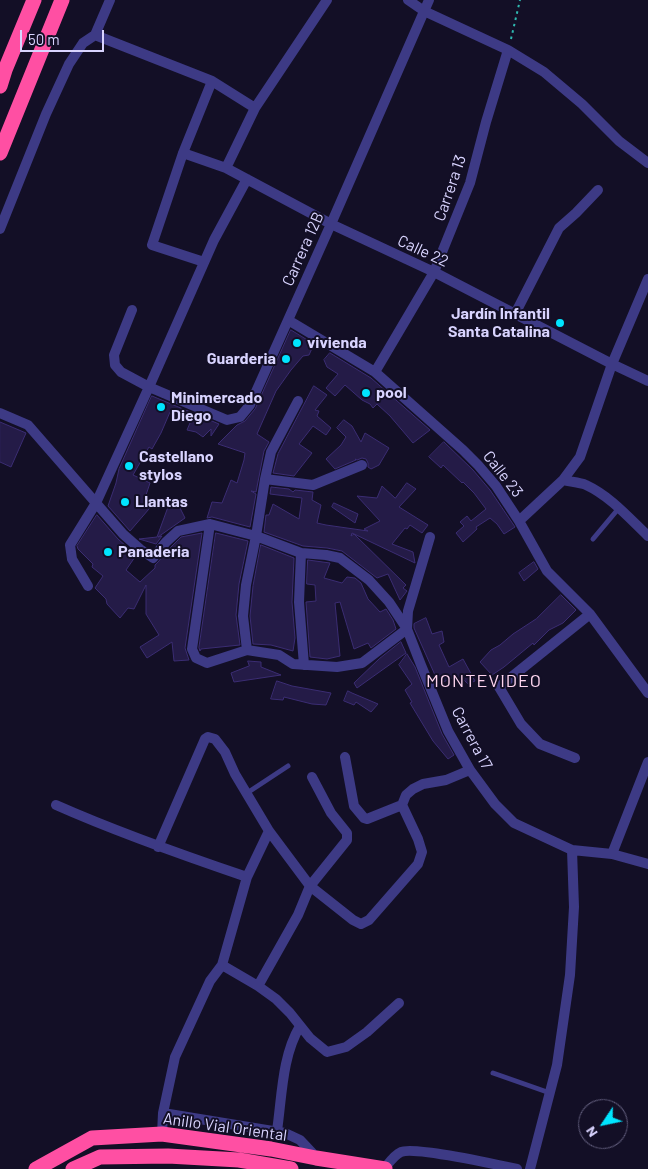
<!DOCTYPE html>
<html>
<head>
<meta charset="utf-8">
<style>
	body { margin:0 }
	#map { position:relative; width:648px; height:1169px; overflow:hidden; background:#130f26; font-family:Barlow,sans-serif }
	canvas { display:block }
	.north { position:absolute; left:578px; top:1099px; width:50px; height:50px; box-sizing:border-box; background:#130f26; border:1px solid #625e7d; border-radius:50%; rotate:236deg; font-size:14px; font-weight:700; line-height:20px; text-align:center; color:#d9d4ff }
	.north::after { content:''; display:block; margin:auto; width:18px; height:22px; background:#00e5ff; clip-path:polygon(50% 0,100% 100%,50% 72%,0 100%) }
	.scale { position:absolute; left:20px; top:30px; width:84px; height:22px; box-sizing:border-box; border:2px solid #d9d4ff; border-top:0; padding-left:6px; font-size:15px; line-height:18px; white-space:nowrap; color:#d9d4ff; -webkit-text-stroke:4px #130f26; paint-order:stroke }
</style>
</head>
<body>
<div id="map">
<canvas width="648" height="1169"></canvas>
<div class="north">N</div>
<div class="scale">50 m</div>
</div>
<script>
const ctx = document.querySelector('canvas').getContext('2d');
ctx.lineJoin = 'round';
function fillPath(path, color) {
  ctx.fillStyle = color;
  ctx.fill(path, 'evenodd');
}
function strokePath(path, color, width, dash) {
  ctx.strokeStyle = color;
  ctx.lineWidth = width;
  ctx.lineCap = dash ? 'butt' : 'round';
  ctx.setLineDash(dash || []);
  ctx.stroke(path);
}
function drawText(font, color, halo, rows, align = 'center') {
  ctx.font = font + ' Barlow,sans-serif';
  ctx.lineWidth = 4;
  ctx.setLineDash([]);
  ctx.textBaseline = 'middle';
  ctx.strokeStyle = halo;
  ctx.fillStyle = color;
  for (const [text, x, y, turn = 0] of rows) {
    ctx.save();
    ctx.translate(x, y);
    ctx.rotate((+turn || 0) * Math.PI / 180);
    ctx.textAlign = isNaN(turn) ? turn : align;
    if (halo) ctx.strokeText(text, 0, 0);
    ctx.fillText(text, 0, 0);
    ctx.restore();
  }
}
const building = new Path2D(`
	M291 330 314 344 309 355 303 356 291 370 276 391 257 434 269 442 264 451 256 492 251 491 256 494 250 527 212 517 207 518 212 502 222 503 231 480 237 483 244 460 245 453 218 444 237 425 245 421 255 409Z
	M330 353 371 378 430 430 413 443 390 416 377 404 373 408 370 404 362 400 345 385 335 396 326 388 338 374 327 367 324 360Z
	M314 386 327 395 315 410 319 411 317 416 331 428 326 435 313 426 299 444 312 453 294 476 273 473 278 454Z
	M152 396 219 424 211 436V429L203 437 196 432 187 430 190 423 170 412 161 433 152 449 149 447 133 475 150 483 145 498 155 502 130 531 108 506 116 483 119 469Z
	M344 420 352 426 361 442 365 433 389 448 379 465 371 469 368 467V463L366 459 362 458 357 460 355 459 356 460 335 469 326 459 341 445 346 437 337 428Z
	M0 422 26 433 11 467 0 462Z
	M444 442 473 470 490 490 515 527 504 534 497 524 490 518 476 527 477 529 463 542 460 538 456 533 464 526 460 522 467 516 471 521 486 509 474 493 463 482 462 483 443 465 441 468 429 457Z
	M407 483 416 489 399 507 428 525 422 533 410 525 407 529 405 528 392 544 413 552 415 563 352 533 351 536 354 534 406 585 403 588 407 591 400 600 388 574 377 578 342 551 327 548 303 546 264 532 266 515H269L273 504 299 519 302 498 270 494 271 487 289 489 293 492 295 490 313 492 312 500 321 505 317 523 326 525 368 531 364 529 380 521 357 496 377 498 382 486 395 498Z
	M176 500 185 518 158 537 162 536 156 544 139 539 157 537 168 507Z
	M334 503 358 514 355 523 332 507Z
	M97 515 118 539 135 554V557L126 570 140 582 155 568V565L158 562 171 547 181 537 202 533 185 648 189 660 174 661 172 642 147 658 140 647 159 635 146 614V585L134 609 128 608 120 618 107 604 106 599 95 588 103 576 92 567 93 564 78 549 77 546Z
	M216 533 248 541 239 584 236 615 240 645 201 649 200 651 199 648Z
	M261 545 294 558 292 602 295 638 293 651 271 645 253 644 250 616 253 586Z
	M308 560 330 563 324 578 342 583 347 577 355 578 361 583 368 599 380 612 386 609 393 620 396 629 371 648 368 643 354 649 340 602 335 603 340 656 327 659 310 657 306 602 316 601 315 585 307 584Z
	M534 562 538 569 524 581 519 573Z
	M561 595 576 610 563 623 549 630 534 645 533 643 504 667 492 675 480 662 491 650 500 645 513 634 536 619Z
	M426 618 432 634 442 631 444 642 439 645 449 667 463 659 475 681 468 684 464 680 456 683 454 677 439 684 414 628V624Z
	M401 642 406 653 357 688 354 683 379 659Z
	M407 654 415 667 442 734 454 755 448 759 433 741 410 703 412 702 405 690 412 684 399 665Z
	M248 661 261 662V667L281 675 234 682 231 673 249 666Z
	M277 681 292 686 331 693 326 705 312 704 284 697 283 700 271 699Z
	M348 691 352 693 378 704 371 712 356 702 354 705 344 701Z`);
const path = new Path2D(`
	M511 39 520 0`);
const lane = new Path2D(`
	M593 539 619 508
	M247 793 288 766
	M493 1073 550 1093`);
const street = new Path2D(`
	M408 0 424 11 508 50 544 72 582 104 619 141 648 163
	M95 35 212 81 255 108
	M183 153 226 168 331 224 434 272 612 364 648 381
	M226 168 255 108 327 0
	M0 229 46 114 69 64 83 43 95 35 110 0
	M204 262 152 245 183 153 212 81
	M132 310 114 355 115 365 121 372 149 387 227 420 240 417 250 405 331 224 429 0
	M515 314 559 228 576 213 598 190
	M288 320 375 372 463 450 478 465 496 486 519 521 547 571 590 614 648 693
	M375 372 434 272 470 183 486 122 508 50
	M0 413 28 425 123 534 140 549 153 558 166 542 178 531 210 524 256 536 301 553 326 555 340 558 369 580 389 602 407 629 421 665 448 731 470 770 495 804 514 823 572 850 612 854 648 864
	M265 479 313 485 362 465
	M563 480C570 482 579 482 586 485 610 496 629 518 648 536
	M519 521 563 480 580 457 612 364 648 279
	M210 524 192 649 196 658 207 663 247 650 279 655 293 664 337 667 362 663 407 629 408 611 430 537
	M301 553 299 602 304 665
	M88 586 72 559 70 545 96 503 149 387 214 240 247 179
	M247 650 243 616 246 585 256 536 265 479 271 452 298 401
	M345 757 354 806 364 818 367 819 402 805 406 795 413 789 423 784 446 780 470 770
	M575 758 540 744 521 724 499 687 590 614
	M56 805C119 833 182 855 247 877
	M158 847 205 739 208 737 215 739 225 752 235 774 269 831 310 886 353 920 361 924 369 920 418 864 422 852 418 839 402 805
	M612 854 648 762
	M222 965 258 986 276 999 290 1013 310 1038 327 1052 346 1047 367 1032 399 1003
	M258 986 298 915 310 886 347 840V833L331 813 312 777
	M163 1113 285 1133 300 1140 316 1157
	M277 1131C282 1096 282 1056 300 1026
	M162 1134 163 1113 175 1057 210 981 222 965 247 877 269 831
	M384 1169C389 1163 394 1155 401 1152 413 1146 499 1165 517 1169
	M530 1169 557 1065 570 975 574 907 572 850`);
const highway = new Path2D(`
	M0 86 5 70 34 0
	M0 153 62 0
	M36 1169 92 1138 162 1134 271 1149 316 1158 385 1169
	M73 1169 100 1157 168 1156 239 1160 291 1169`);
const markers = [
	[560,323,5,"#00e5ff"],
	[297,343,5,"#00e5ff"],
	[286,359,5,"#00e5ff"],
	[366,393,5,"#00e5ff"],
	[161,407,5,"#00e5ff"],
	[129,466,5,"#00e5ff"],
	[125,502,5,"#00e5ff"],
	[108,552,5,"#00e5ff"]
];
const streetNames = [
	["Carrera 13",450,188,-71],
	["Carrera 12B",303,249,-66],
	["Calle 22",423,251,25],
	["Calle 23",503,474,52],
	["Carrera 17",472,738,62],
	["Anillo Vial Oriental",225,1127,8]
];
const poiNames = [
	["Jardín Infantil",550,314,"right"],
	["Santa Catalina",550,332,"right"],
	["vivienda",307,343],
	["Guarderia",276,359,"right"],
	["pool",376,393],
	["Minimercado",171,398],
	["Diego",171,416],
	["Castellano",139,457],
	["stylos",139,475],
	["Llantas",135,502],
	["Panaderia",118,552]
];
const neighbourhoodNames = [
	["MONTEVIDEO",484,681]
];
fillPath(building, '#241b47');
strokePath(building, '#3b2d73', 1);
strokePath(path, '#2fb8b0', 2, [2.5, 4]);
strokePath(lane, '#3d3a85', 5);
strokePath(street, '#3d3a85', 10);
strokePath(highway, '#ff4fa3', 15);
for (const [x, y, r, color] of markers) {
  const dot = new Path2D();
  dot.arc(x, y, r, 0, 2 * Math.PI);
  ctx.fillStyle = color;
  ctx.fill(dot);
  strokePath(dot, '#130f26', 2);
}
drawText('16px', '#d9d4ff', '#130f26', streetNames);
drawText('bold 16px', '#d9d4ff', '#130f26', poiNames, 'left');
ctx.letterSpacing = '1px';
drawText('18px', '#ffd6f0', '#130f26', neighbourhoodNames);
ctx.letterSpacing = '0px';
</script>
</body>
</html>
